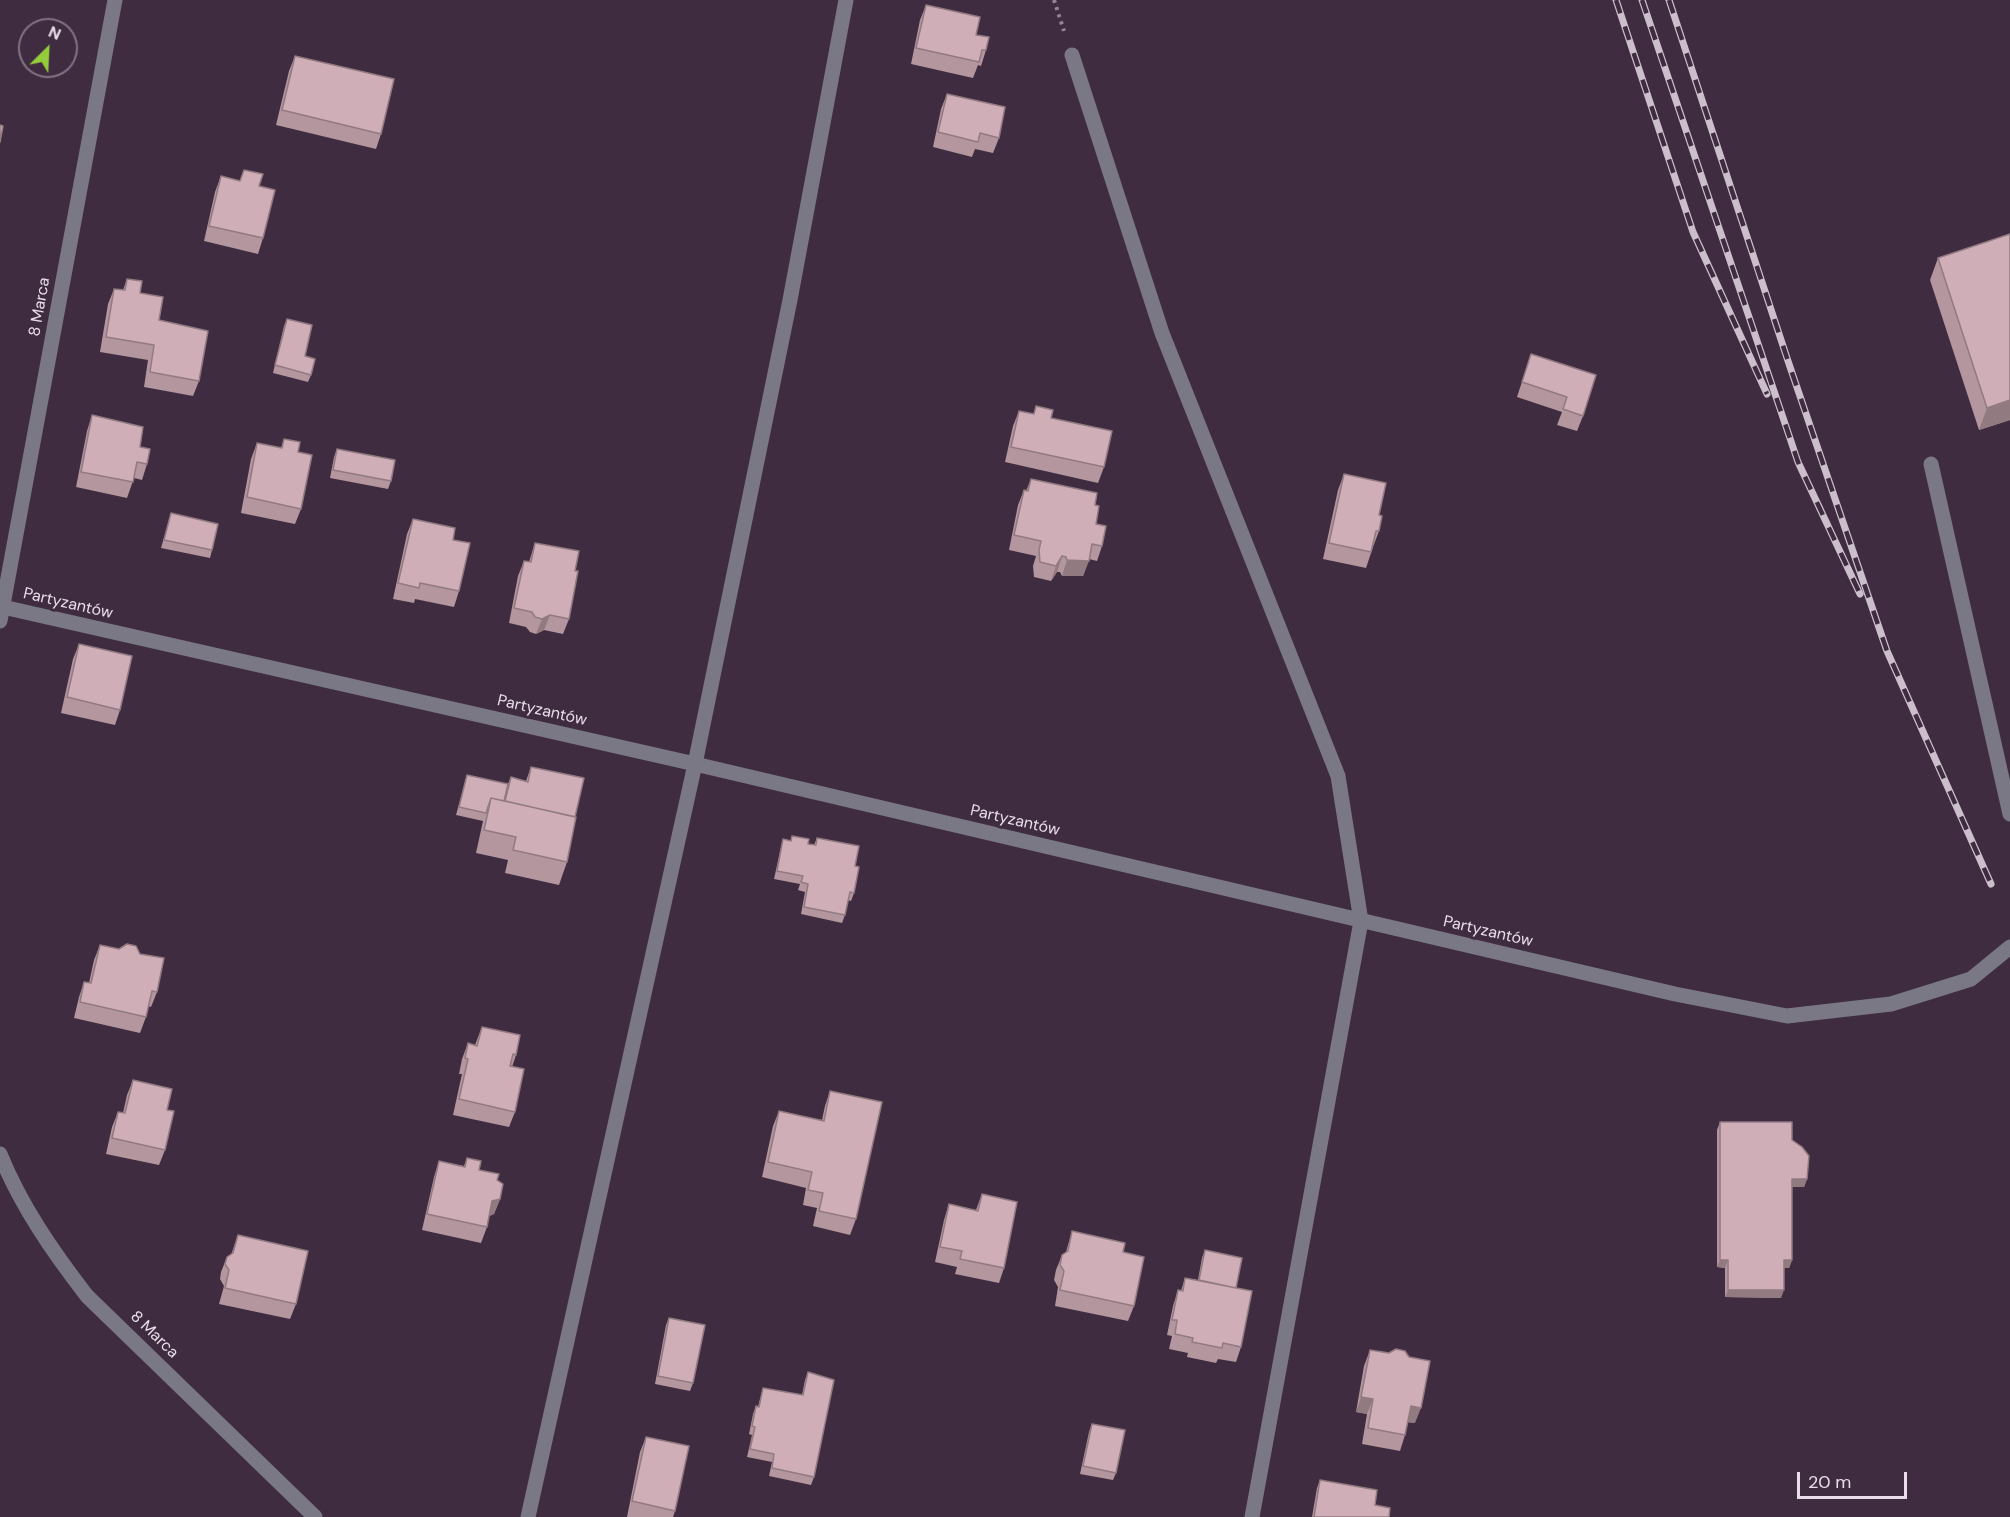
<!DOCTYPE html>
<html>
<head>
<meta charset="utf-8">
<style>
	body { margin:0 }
	#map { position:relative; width:2010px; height:1517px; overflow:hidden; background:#3f2c40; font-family:"DM Sans",sans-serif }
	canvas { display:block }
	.north { position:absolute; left:18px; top:18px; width:60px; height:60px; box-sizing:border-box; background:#3f2c40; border:2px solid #837384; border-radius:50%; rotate:24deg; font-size:16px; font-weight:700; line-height:24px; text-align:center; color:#e9dde9 }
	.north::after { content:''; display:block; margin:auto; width:21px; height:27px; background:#95cc3b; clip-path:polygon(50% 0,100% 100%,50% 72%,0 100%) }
	.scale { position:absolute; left:1797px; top:1472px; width:110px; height:27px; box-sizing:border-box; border:3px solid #e9dde9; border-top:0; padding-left:8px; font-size:18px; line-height:21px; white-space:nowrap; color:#e9dde9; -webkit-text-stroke:4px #3f2c40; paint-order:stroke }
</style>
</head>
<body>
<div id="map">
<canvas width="2010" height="1517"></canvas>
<div class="north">N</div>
<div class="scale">20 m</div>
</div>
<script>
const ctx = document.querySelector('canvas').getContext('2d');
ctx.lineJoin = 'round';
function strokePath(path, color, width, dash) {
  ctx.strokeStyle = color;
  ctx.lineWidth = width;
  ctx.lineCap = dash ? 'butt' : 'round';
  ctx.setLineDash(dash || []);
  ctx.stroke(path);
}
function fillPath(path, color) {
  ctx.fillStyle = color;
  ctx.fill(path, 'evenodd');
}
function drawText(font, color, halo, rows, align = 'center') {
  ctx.font = font + ' "DM Sans",sans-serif';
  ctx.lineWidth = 6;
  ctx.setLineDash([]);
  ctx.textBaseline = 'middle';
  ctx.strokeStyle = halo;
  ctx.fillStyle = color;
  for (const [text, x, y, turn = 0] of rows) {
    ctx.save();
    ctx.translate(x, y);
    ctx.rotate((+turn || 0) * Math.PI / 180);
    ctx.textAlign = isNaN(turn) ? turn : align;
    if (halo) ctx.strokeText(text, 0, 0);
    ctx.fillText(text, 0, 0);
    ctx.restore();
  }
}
const path = new Path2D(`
	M1054 0 1064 31`);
const minor = new Path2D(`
	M1072 55 1162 333 1338 776 1361 921 1252 1517
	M1931 464 2010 814
	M3 607 695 764 1675 994 1787 1016 1891 1004 1971 979 2010 947
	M0 621 115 0
	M0 1154C21 1206 53 1252 87 1296L315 1517
	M528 1517 695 764 790 300 846 0`);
const rail = new Path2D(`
	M1616 0 1693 232 1767 394
	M1642 0 1798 462 1860 594
	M1669 0 1788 361 1887 651 1991 884`);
const wall = new Path2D(`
	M926 5 976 35 986 50 981 66 978 65 973 78 911 64 920 20Z
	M295 56 381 134 376 149 276 125 289 71Z
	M947 94 999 138 993 153 975 149 972 157 933 147 941 109Z
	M244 170 259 186 263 238 258 254 204 241 215 192 221 176 240 181Z
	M1938 258 2010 420 1979 430 1930 280Z
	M127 279 140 293 159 320 199 381 193 396 144 387 148 360 100 352 108 304 114 289 123 290Z
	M287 319 305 356 311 375 308 382 273 373 284 326Z
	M1531 354 1583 416 1577 431 1557 425 1562 412 1517 397Z
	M1036 406 1051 418 1104 467 1098 483 1005 462 1013 426 1019 411 1034 414Z
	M92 415 140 447 147 464 142 480 134 478 127 498 76 487 87 431Z
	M284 439 298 452 301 509 295 524 241 513 251 459 257 443 281 448Z
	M337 449 391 481 388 489 330 478 334 457Z
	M1344 474 1379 531 1373 547 1366 568 1323 559 1338 490Z
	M1031 479 1095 505 1096 524 1102 546 1097 561 1089 559 1083 576H1062L1060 572H1057L1051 581 1034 577 1033 566 1036 556 1009 550 1018 505 1024 490 1026 491Z
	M171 513 212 550 210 558 161 548Z
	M413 519 453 540 459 591 454 607 415 599 414 603 393 599 407 534Z
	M535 543 575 571 569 619 563 634 544 630 536 634 530 632 526 627 509 623 518 576 524 561 529 562Z
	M79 644 120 710 115 725 61 713 73 659Z
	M531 767 575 817 567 862 559 885 505 873 508 860 476 853 483 821 456 815 467 775 508 784 511 777 526 781Z
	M817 838 855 866 854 893 851 901 848 900 845 915 842 923 801 914 805 892 798 890 800 884 774 879 781 847 783 839 814 845Z
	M100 945 157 992 151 1007 148 1006 146 1017 140 1033 74 1018 79 997 84 982 89 983 94 960Z
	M482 1027 516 1055 512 1067 515 1112 509 1127 453 1115 462 1074H459L462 1059 468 1043 475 1045Z
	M133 1080 167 1110 165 1150 159 1165 106 1154 112 1127 118 1112 123 1113 127 1095Z
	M830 1091 856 1219 850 1235 813 1226 817 1208 803 1205 806 1188 762 1177 773 1126 779 1111 822 1120 825 1106Z
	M1720 1122 1792 1140 1807 1179 1804 1187H1792V1260L1789 1268H1784L1781 1298 1725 1297V1268L1717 1267V1130Z
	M467 1158 479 1170 497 1180 500 1199 494 1214 489 1216 487 1227 481 1243 422 1230 434 1177 439 1161 464 1166Z
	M982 1194 1004 1268 999 1283 955 1274 957 1267 935 1262 944 1220 949 1204 976 1210Z
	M1072 1231 1123 1252 1134 1306 1128 1321 1055 1306 1058 1287 1054 1280 1056 1270 1062 1255 1066 1252Z
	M238 1235 296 1304 290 1319 219 1304 224 1286 220 1279 221 1272 227 1257 231 1255Z
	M1205 1250 1236 1288 1241 1347 1236 1362 1218 1359 1216 1363 1187 1357 1188 1353 1169 1349 1172 1336 1167 1335 1173 1306 1178 1290 1181 1291 1185 1278 1198 1280 1202 1258Z
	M669 1318 693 1383 690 1391 655 1384 666 1325Z
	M1370 1350 1415 1423 1408 1422 1405 1435 1400 1451 1362 1444 1367 1414 1356 1412 1364 1366Z
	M808 1372 814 1477 811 1485 769 1476 772 1462 747 1457 752 1435 749 1434 753 1414 756 1406 758 1407 763 1388 802 1395 805 1380Z
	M1092 1424 1116 1473 1113 1480 1080 1474 1089 1432Z
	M646 1437 675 1511 673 1517H627L640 1452Z
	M1320 1480 1375 1505 1389 1517H1312L1317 1488Z`);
const shadedWall = new Path2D(`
	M2010 400V420L1979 430 1987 408Z
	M1062 556 1057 572 1051 581 1056 566Z
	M1067 560 1089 561 1083 576H1062Z
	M550 615 544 630 536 634 542 619Z
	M1792 1179H1807L1804 1187H1790Z
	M500 1199 494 1214 487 1217 492 1201Z
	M1720 1260H1728L1725 1268 1717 1267Z
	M1784 1260H1792L1789 1268H1781Z
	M1728 1290H1784L1781 1298 1725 1297Z
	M1361 1397 1373 1399 1367 1414 1356 1412Z
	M1411 1406 1421 1408 1415 1423 1405 1422Z`);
const building = new Path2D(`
	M926 5 980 17 976 35 989 37 986 50H982L979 62 916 48Z
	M295 56 394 79 381 134 282 110Z
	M947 94 1005 107 999 138 980 133 978 142 938 132Z
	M0 125 3 126 0 142Z
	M244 170 263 174 259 186 275 190 263 238 209 226 221 176 240 181Z
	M2010 234V400L1987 408 1938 258Z
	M127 279 142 281 140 293 163 297 159 320 208 331 199 381 150 372 154 345 106 337 114 289 125 290Z
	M287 319 312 325 305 356 315 359 311 375 275 365Z
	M1531 354 1596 375 1583 416 1563 409 1567 397 1522 382Z
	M1036 406 1053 410 1051 418 1112 431 1104 467 1011 447 1019 411 1034 414Z
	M92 415 143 427 140 447 150 449 147 464 137 462 133 482 81 472Z
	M284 439 300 442 298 452 312 455 301 509 247 497 257 443 282 448Z
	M337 449 395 460 391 481 333 470Z
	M1344 474 1386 483 1379 515 1382 516 1379 531H1376L1371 552 1329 543Z
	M1031 479 1097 493 1095 505 1099 506 1096 524 1106 526 1102 546 1092 544 1089 561 1067 560 1066 557 1062 556 1056 566 1040 562 1039 550 1041 541 1014 535 1024 490 1028 491Z
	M171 513 218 524 212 550 164 540Z
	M413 519 455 528 453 540 470 543 459 591 420 583 419 588 398 583Z
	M535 543 579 551 575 571H578L569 619 550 615 542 619 535 617 532 612 514 608 524 561 531 562Z
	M79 644 132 656 120 710 67 697Z
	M531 767 584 778 575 817 505 801 511 777 528 782Z
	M467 775 508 784 504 801 491 798 486 813 459 807Z
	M491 798 576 817 567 862 513 850 516 837 484 830Z
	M792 836 809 839 808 844 816 845 817 838 859 846 855 866 859 867 854 893 850 892 845 915 804 907 808 884 801 882 803 876 777 871 783 839 791 841Z
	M127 944 136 946 140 954 164 958 157 992 152 991 146 1017 80 1002 84 982 91 983 100 945 119 949Z
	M482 1027 520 1035 516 1055 513 1054 510 1066 524 1069 515 1112 459 1099 468 1059 465 1058 468 1043 477 1046Z
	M133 1080 172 1089 167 1110 174 1111 165 1150 112 1138 118 1112 125 1113Z
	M830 1091 882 1102 856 1219 819 1211 823 1193 808 1190 812 1172 768 1162 779 1111 824 1121Z
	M1720 1122H1792V1140L1802 1147 1809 1156 1807 1179H1792V1260H1784V1290H1728V1260H1720Z
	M467 1158 481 1161 479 1170 499 1174 497 1180 503 1184 500 1199 492 1201 487 1227 427 1214 439 1161 465 1167Z
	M982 1194 1017 1202 1004 1268 960 1259 962 1251 940 1247 949 1204 978 1211Z
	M1072 1231 1125 1243 1123 1252 1144 1257 1134 1306 1060 1290 1064 1271 1060 1265 1062 1255 1068 1251Z
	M238 1235 308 1251 296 1304 225 1288 229 1270 225 1264 227 1257 233 1253Z
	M1205 1250 1242 1258 1236 1288 1199 1280Z
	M1185 1278 1252 1291 1241 1347 1223 1343 1222 1348 1192 1342 1193 1338 1175 1334 1177 1320H1172L1178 1290 1183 1291Z
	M669 1318 705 1325 693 1383 658 1376Z
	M1396 1349 1405 1351 1409 1357 1430 1361 1421 1408 1411 1406 1405 1435 1368 1428 1373 1399 1361 1397 1370 1350 1389 1353Z
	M808 1372 834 1380 814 1477 772 1468 774 1454 750 1449 755 1427 752 1426 756 1406 759 1407 763 1388 803 1395Z
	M1092 1424 1125 1430 1116 1473 1083 1466Z
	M646 1437 689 1446 675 1511 632 1501Z
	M1320 1480 1377 1490 1375 1505 1390 1508 1389 1517H1314Z`);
const streetNames = [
	["8 Marca",40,307,-80],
	["Partyzantów",68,604,13],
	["Partyzantów",542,711,13],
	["Partyzantów",1015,821,13],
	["Partyzantów",1488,932,13],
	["8 Marca",154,1335,44]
];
strokePath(path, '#948494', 4, [3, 4.5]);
strokePath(minor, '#7a7885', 15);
strokePath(rail, '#ccbfcc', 7);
strokePath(rail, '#3f2c40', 4.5, [14]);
fillPath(wall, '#b3969e');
fillPath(shadedWall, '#927a81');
fillPath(building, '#d0aeb8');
strokePath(building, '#927a81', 1.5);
drawText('16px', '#e9dde9', '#3f2c40', streetNames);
</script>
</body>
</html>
